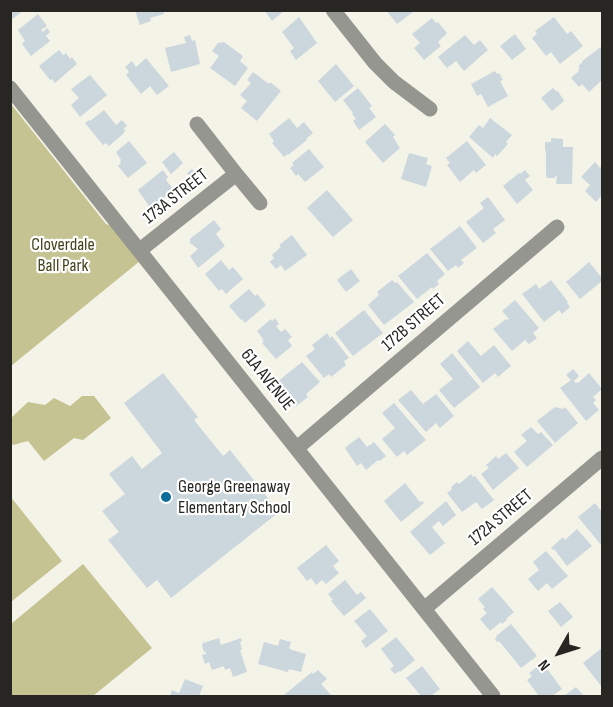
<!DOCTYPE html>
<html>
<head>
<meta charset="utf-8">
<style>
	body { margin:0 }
	#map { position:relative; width:613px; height:707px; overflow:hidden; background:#f4f3e8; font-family:"Sofia Sans Condensed",sans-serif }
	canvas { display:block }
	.frame { position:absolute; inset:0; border:12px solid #272622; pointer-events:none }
	.north { position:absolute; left:529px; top:623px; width:60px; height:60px; -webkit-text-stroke:4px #fff; paint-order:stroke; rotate:231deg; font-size:16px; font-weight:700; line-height:24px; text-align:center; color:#272622 }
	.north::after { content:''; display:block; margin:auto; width:21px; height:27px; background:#272622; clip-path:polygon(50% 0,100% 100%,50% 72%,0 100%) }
</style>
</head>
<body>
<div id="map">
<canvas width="613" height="707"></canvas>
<div class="frame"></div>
<div class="north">N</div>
</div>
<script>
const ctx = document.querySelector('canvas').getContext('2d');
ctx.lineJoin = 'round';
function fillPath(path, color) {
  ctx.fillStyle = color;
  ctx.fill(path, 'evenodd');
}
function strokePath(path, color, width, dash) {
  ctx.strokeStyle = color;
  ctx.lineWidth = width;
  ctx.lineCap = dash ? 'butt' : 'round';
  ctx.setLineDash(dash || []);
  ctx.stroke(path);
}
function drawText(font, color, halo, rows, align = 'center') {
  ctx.font = font + ' "Sofia Sans Condensed",sans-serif';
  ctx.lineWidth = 4.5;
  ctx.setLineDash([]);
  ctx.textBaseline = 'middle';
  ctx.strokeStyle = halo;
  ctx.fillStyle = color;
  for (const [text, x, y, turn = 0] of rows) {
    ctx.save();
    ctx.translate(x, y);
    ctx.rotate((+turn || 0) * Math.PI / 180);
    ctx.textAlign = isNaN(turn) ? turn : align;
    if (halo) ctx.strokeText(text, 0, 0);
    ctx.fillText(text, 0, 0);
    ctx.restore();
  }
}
const green = new Path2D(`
	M11 104 106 224 111 226 140 261 11 366Z
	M82 396H94L111 418 83 440 74 438 44 461 28 441 13 445 11 442V418L28 402 45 405 54 398 70 406Z
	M10 496 62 561 11 602H10Z
	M83 564 152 648 93 696H11V624Z`);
const building = new Path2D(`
	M10 10H24L10 21Z
	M135 10H163L164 14 150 18 151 21 140 25Z
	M264 10H285L272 21Z
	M386 10H411L413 12 397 24Z
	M38 14 47 26 41 30 43 32 47 28 50 32 46 36 50 41 31 56 22 44 25 41 18 30Z
	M299 17 317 43 296 60 290 51 294 48 282 32Z
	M554 17 567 34 571 31 583 46 560 64 551 52 546 56 532 38 537 34 535 31Z
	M432 18 436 23 438 22 447 33 438 42 441 46 424 60 414 48 420 43 412 34Z
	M515 34 526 49 512 60 500 46Z
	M190 35 192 41 195 40 200 64 171 72 165 48 186 43 184 37Z
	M465 35 474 45 480 40 488 50 464 71 456 61 447 68 438 57Z
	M224 42 243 56 240 61 248 68 235 86 210 68 219 56 212 51 218 43Z
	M601 47 602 49V80L589 92 582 84 579 87 571 78 579 71 578 70 580 68 578 66 583 62 582 61Z
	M59 50 63 55 66 53 70 59 72 57 77 64 55 83 52 79 50 80 39 66Z
	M146 58 169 86 157 95 150 86 141 94 126 75 129 72 125 67 132 61 136 67Z
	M336 64 354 86 335 102 318 81Z
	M495 71 497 74 499 73 503 80 500 81 508 96 488 107 481 94 477 96 471 84Z
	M253 72 269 84 270 82 281 91 257 121 241 108 247 101 240 95 251 83 247 80Z
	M90 75 107 95 80 117 71 105 79 98 71 89Z
	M358 88 372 106 369 108 376 117 359 130 353 121 356 119 352 114 353 113 343 100Z
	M553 88 557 92 558 91 564 101 552 111 541 98Z
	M104 110 116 125 122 120 127 126 124 128 125 131 123 134 109 146 106 143 103 145 85 123 89 120 90 121Z
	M289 118 297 128 304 122 313 133 306 139 307 140 288 155 287 154 284 157 272 143 274 141 269 134Z
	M490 118 512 135 506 142 508 144 497 156 495 154 493 158 469 137 479 125 483 128Z
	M385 124 395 135 393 137 400 148 383 163 365 142Z
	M551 138 563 139V147H573L572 184H556L557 175 554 178H547L546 175V151H545V142H551Z
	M129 141 147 163 128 178 118 166 121 163 120 161 121 160 116 152Z
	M467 141 486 165 476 173 474 170 460 182 447 165 450 163 446 158Z
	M309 149 324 167 305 182 298 174 296 176 290 168 294 165 292 163Z
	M174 152 183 163 171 174 162 162Z
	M409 153 428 158 426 164 432 166 426 187 401 179Z
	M595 162 600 168 602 165V195L596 202 585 191 590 185 581 177Z
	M192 169 198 176 193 180 187 173Z
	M163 170 168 177 166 180 174 190 151 209 138 190Z
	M525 170 530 176 525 180 533 190 517 204 503 186 519 173 520 174Z
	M327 190 353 220 333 237 307 208Z
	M488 197 505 220 493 229 496 233 483 243 466 222 484 208 480 203Z
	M214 220 221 229 216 234 225 246 198 268 190 256 198 249 190 243V239Z
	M460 226 477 248 461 260 464 263 458 268 456 265 448 271 430 249Z
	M292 235 307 255 285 271 281 265 276 269 270 262 274 258 272 255 281 247 279 245Z
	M427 253 445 274 437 281 439 284 433 289 432 287 417 299 398 276Z
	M221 260 229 270 233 267 243 279 226 294 222 289 219 291 205 274Z
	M589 262 602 278V281L580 299 566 282Z
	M351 269 360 281 346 292 337 280Z
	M392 280 395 283 397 282 414 302 384 325 368 305 379 295 377 292Z
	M551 280 568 302 567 303 570 307 562 314 559 310 544 322 522 294 536 284 539 289Z
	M249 289 255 296 257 294 266 305 245 323 242 319 241 320 229 306Z
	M515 300 539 328 533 333 537 338 529 344 525 340 512 351 493 329 506 319 507 320 509 319 502 311Z
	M364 310 383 333 353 356 335 333Z
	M275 318 279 324 276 326 281 332 285 329 292 337 288 340 292 346 276 359 262 343 264 341 262 340 263 339 257 331 271 319 272 321Z
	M327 333 330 338 332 336 349 358 344 361 346 365 331 377 329 374 324 378 306 356 315 349 312 345Z
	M468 341 481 356 494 345 511 366 498 377 495 373 483 383 457 351Z
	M452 353 480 387 454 408 439 390 453 379 440 364Z
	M302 362 320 382 306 394 308 397 296 406 277 382Z
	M573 369 579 376 574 381 576 383 577 382 578 383 589 373 602 389 593 397 596 400 593 403 599 410 586 421 560 388 571 380 566 375Z
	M163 373 198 417 194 420 223 456 230 450 279 512 171 598 157 580 147 588 108 540 119 532 102 511 125 494 109 474 132 456 142 469 162 453 124 403Z
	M411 390 423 404 436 394 454 416 440 428 436 423 426 432 398 400Z
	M394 403 426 440 407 455 404 451 397 457 382 439 395 428 382 413Z
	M555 407 563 409 565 407 578 423 555 443 537 421Z
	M531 427 538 434 541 432 553 445 527 467 514 452 527 441 521 435Z
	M359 437 367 447 374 442 386 456 380 461 378 460 366 470 361 463 357 466 345 448Z
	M506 453 519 468 493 490 481 474 489 468 486 465 496 456 498 459Z
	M471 474 473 477 475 476 494 500 482 509 476 502 462 512 447 493 452 489 451 487 457 482 459 484Z
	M405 483 420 502 422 501 424 503 401 522 384 501Z
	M446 501 456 515 443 526 439 521 432 527 445 543 430 555 410 532Z
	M595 503 602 512V546L578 517Z
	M577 529 592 546 567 566 554 549 553 550 551 548 563 537 565 540Z
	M326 545 339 561 333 566 339 573 326 584 322 580 316 585 311 578 307 581 297 568Z
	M546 551 568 576 552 589 547 583 538 591 528 579 539 570 533 562Z
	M345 580 357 595 361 592 366 598 344 616 331 601 333 600 328 594Z
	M492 587 514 612 506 619 507 620 502 624 501 622 490 631 480 619 487 613 483 609 485 607 478 599Z
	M560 602 573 617 561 627 548 611Z
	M370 609 388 631 366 648 361 641 367 636 354 621Z
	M511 624 537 656 521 668 499 641 497 642 495 639 497 637 496 636Z
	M396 637 415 660 400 672 399 671 395 674 390 669 394 666 381 649Z
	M219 638 221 645 241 638 242 641 240 642 242 650H240L247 672 233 677 230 668 225 670 224 666 212 670 209 662 205 664 202 655 206 654V652H204L202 645 203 643Z
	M280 639 291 642 289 648 292 650 306 654 301 672 289 669 288 672 258 664 264 642 278 646Z
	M602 648V687L583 663Z
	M541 664 543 667 545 666 562 689 552 696H539L527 680 532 676 529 673Z
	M422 666 440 689 431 696H421L406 678Z
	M318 670 327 679 321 684 332 696H286L284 695 312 672 313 674Z
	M185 679 203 686 199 696H170L172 690 179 693Z
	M576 687 584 696H564Z`);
const minor = new Path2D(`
	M333 10 375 63 394 82 430 109
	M10 88 424 609 493 696
	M197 124 236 174 260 203
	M140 250 236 174
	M297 448 557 227
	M424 609 602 458`);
const markers = [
	[166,497,6,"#0c6d9b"]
];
const streetNames = [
	["173A STREET",176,197,-38],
	["172B STREET",414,323,-41],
	["61A AVENUE",267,380,51],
	["172A STREET",501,518,-40]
];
const parkNames = [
	["Cloverdale",63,245],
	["Ball Park",63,266]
];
const poiNames = [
	["George Greenaway",178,487],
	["Elementary School",178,508]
];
fillPath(green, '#c5c391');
fillPath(building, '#cbd6dd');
strokePath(minor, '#969691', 15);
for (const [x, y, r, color] of markers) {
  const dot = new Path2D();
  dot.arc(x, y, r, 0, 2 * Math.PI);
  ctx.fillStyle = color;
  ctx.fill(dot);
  strokePath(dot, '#fff', 2);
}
drawText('18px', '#272622', '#fff', streetNames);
drawText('18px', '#45431d', '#fff', parkNames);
drawText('18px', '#272622', '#fff', poiNames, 'left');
</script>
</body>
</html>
